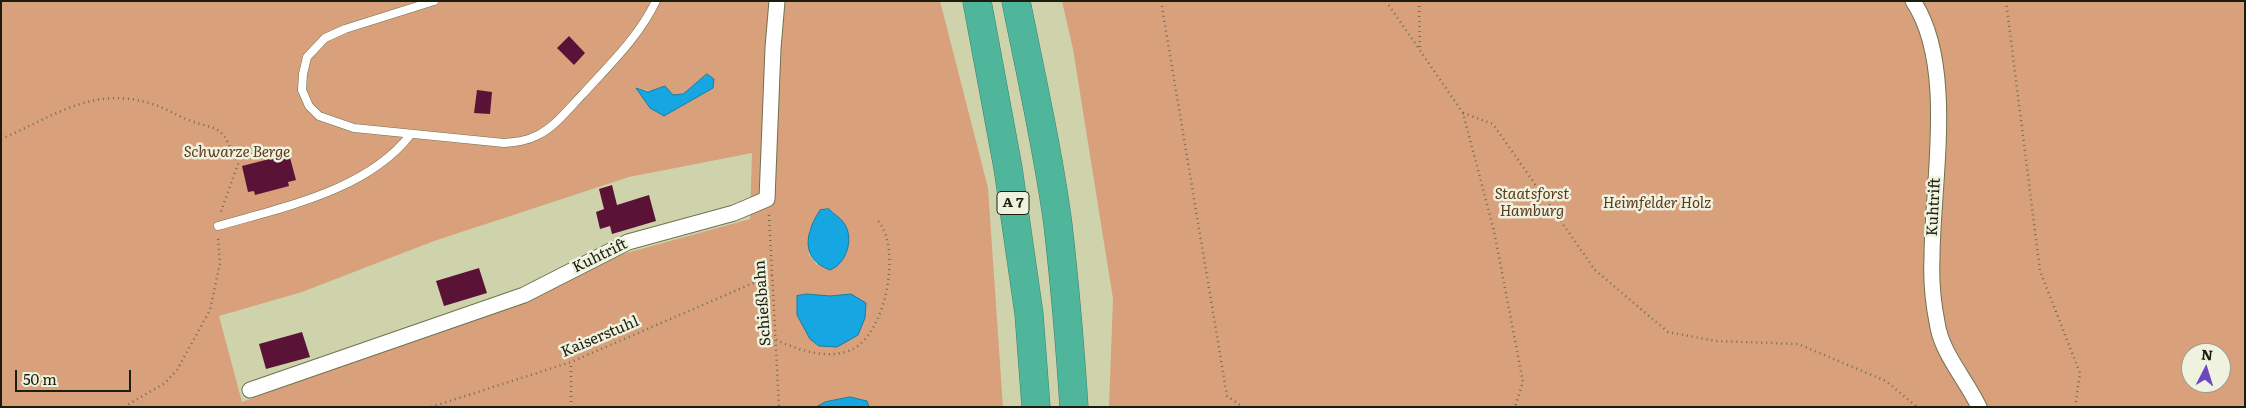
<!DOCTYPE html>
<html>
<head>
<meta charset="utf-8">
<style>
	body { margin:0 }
	#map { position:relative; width:2246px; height:408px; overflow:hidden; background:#ced3ac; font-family:Literata,serif }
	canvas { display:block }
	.frame { position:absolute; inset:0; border:2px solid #1b1d0e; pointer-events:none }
	.north { position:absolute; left:2181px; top:343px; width:50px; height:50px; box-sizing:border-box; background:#eff2de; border:1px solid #9a9d8b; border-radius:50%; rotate:5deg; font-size:14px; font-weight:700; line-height:20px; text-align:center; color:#1b1d0e }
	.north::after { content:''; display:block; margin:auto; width:18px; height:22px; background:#6e48c1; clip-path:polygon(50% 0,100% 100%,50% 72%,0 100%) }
	.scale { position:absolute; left:15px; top:370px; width:116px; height:22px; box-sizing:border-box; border:2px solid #1b1d0e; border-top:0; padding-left:6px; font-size:15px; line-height:18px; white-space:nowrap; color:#1b1d0e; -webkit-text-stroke:4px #eff2de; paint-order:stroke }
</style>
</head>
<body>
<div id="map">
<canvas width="2246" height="408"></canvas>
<div class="frame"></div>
<div class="north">N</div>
<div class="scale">50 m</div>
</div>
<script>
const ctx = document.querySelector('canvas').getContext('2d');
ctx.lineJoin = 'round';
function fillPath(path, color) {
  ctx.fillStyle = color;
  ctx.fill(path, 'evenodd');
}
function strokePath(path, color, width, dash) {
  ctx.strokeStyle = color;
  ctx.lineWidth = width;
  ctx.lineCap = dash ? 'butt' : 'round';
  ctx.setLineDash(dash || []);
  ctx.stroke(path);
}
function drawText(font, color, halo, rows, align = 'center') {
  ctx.font = font + ' Literata,serif';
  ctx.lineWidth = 5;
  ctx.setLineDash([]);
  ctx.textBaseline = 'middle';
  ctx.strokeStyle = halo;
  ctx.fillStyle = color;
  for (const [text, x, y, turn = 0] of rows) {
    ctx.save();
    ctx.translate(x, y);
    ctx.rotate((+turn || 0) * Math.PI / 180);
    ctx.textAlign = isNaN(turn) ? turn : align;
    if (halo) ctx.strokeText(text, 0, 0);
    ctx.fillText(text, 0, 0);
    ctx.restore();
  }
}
const green = new Path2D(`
	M1 1H940L988 188 1003 407H869L867 401 825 402 816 407H1ZM707 74 664 116 637 88 673 96 683 94ZM752 153 750 219 612 257 538 296 242 402 219 316 302 292 434 241 629 177ZM833 214 844 223 817 265 809 255V230Z
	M1062 1H2245V407H1109L1113 299 1073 49ZM2191 353H2221V383H2191Z`);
const water = new Path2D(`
	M707 74 714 79 713 88 664 116 650 108 636 88 648 92 665 86 673 95 683 94Z
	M829 209C833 214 840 217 844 223 855 239 846 264 830 270 800 259 805 233 820 210Z
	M807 294 830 296 851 294 866 303 865 318 858 335 837 347 819 346 810 339 797 315V296Z
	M850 397 867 401 869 407H816L825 402Z`);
const building = new Path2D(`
	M569 36 585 53 574 65 557 48Z
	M477 90 492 92 490 114 474 113Z
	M289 154 296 180 288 182 289 186 255 195 254 191 248 192 242 166Z
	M612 185 617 205 649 195 656 221 612 234 610 226 600 229 596 212 604 209 599 189Z
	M479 268 487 293 444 306 436 281Z
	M302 332 310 357 266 369 259 344Z`);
const path = new Path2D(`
	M1161 1 1227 396 1243 407
	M1386 1 1463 113 1494 231 1523 382 1515 407
	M1419 1 1420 50
	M2006 1 2040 271 2080 373 2075 407
	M1463 113 1493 124 1595 270 1668 332 1716 341 1798 344 1886 381 1917 407
	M1 139C51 118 91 86 149 103 164 107 177 116 191 121 213 129 222 125 231 150 233 155 237 158 238 164L220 214
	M769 215 779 407
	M776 340C799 350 829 361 853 349 886 332 902 248 878 221
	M124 407 165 383 177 370 210 310 220 263 218 237
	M431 407 571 362 772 275
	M571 407V363`);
const lane = new Path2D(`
	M434 1 345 29 325 38 307 57 303 74 302 90 309 106 319 116 354 128 504 143C516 142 527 141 538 135 556 126 569 108 583 94 610 64 638 38 656 1
	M218 226C283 207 367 191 411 134`);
const street = new Path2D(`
	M1913 1C1956 65 1932 184 1932 258 1931 279 1933 302 1937 322 1941 353 1966 379 1979 407
	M250 390 524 295 628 242 734 213 767 199 773 48 777 1`);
const highway = new Path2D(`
	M977 1 1008 168 1029 314 1036 407
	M1016 1C1031 76 1048 150 1058 225 1065 286 1070 346 1074 407`);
const shields = [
	[1013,203,32]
];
const shieldNames = [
	["A 7",1013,203]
];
const parkNames = [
	["Schwarze Berge",237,153],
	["Staatsforst",1532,195],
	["Hamburg",1532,212],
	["Heimfelder Holz",1657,204]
];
const streetNames = [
	["Kuhtrift",1934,207,-87],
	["Kuhtrift",600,256,-26],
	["Schießbahn",763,303,-94],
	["Kaiserstuhl",600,337,-23]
];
fillPath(green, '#d9a07c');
fillPath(water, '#16a6e1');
strokePath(water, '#187da2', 1);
fillPath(building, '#5a1237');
strokePath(lane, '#6e724e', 9);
strokePath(street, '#6e724e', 17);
strokePath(highway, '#3d806a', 29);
strokePath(path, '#6c6f56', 2.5, [1, 4]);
strokePath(lane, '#fff', 8);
strokePath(street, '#fff', 15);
strokePath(highway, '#50b69b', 28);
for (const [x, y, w] of shields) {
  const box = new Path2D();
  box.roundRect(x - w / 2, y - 11.5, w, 23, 4);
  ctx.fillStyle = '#eff2de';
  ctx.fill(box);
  strokePath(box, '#1b1d0e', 1);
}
drawText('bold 14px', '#1b1d0e', null, shieldNames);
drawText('italic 15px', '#5e371d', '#eff2de', parkNames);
drawText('15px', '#1b1d0e', '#eff2de', streetNames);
</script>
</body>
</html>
